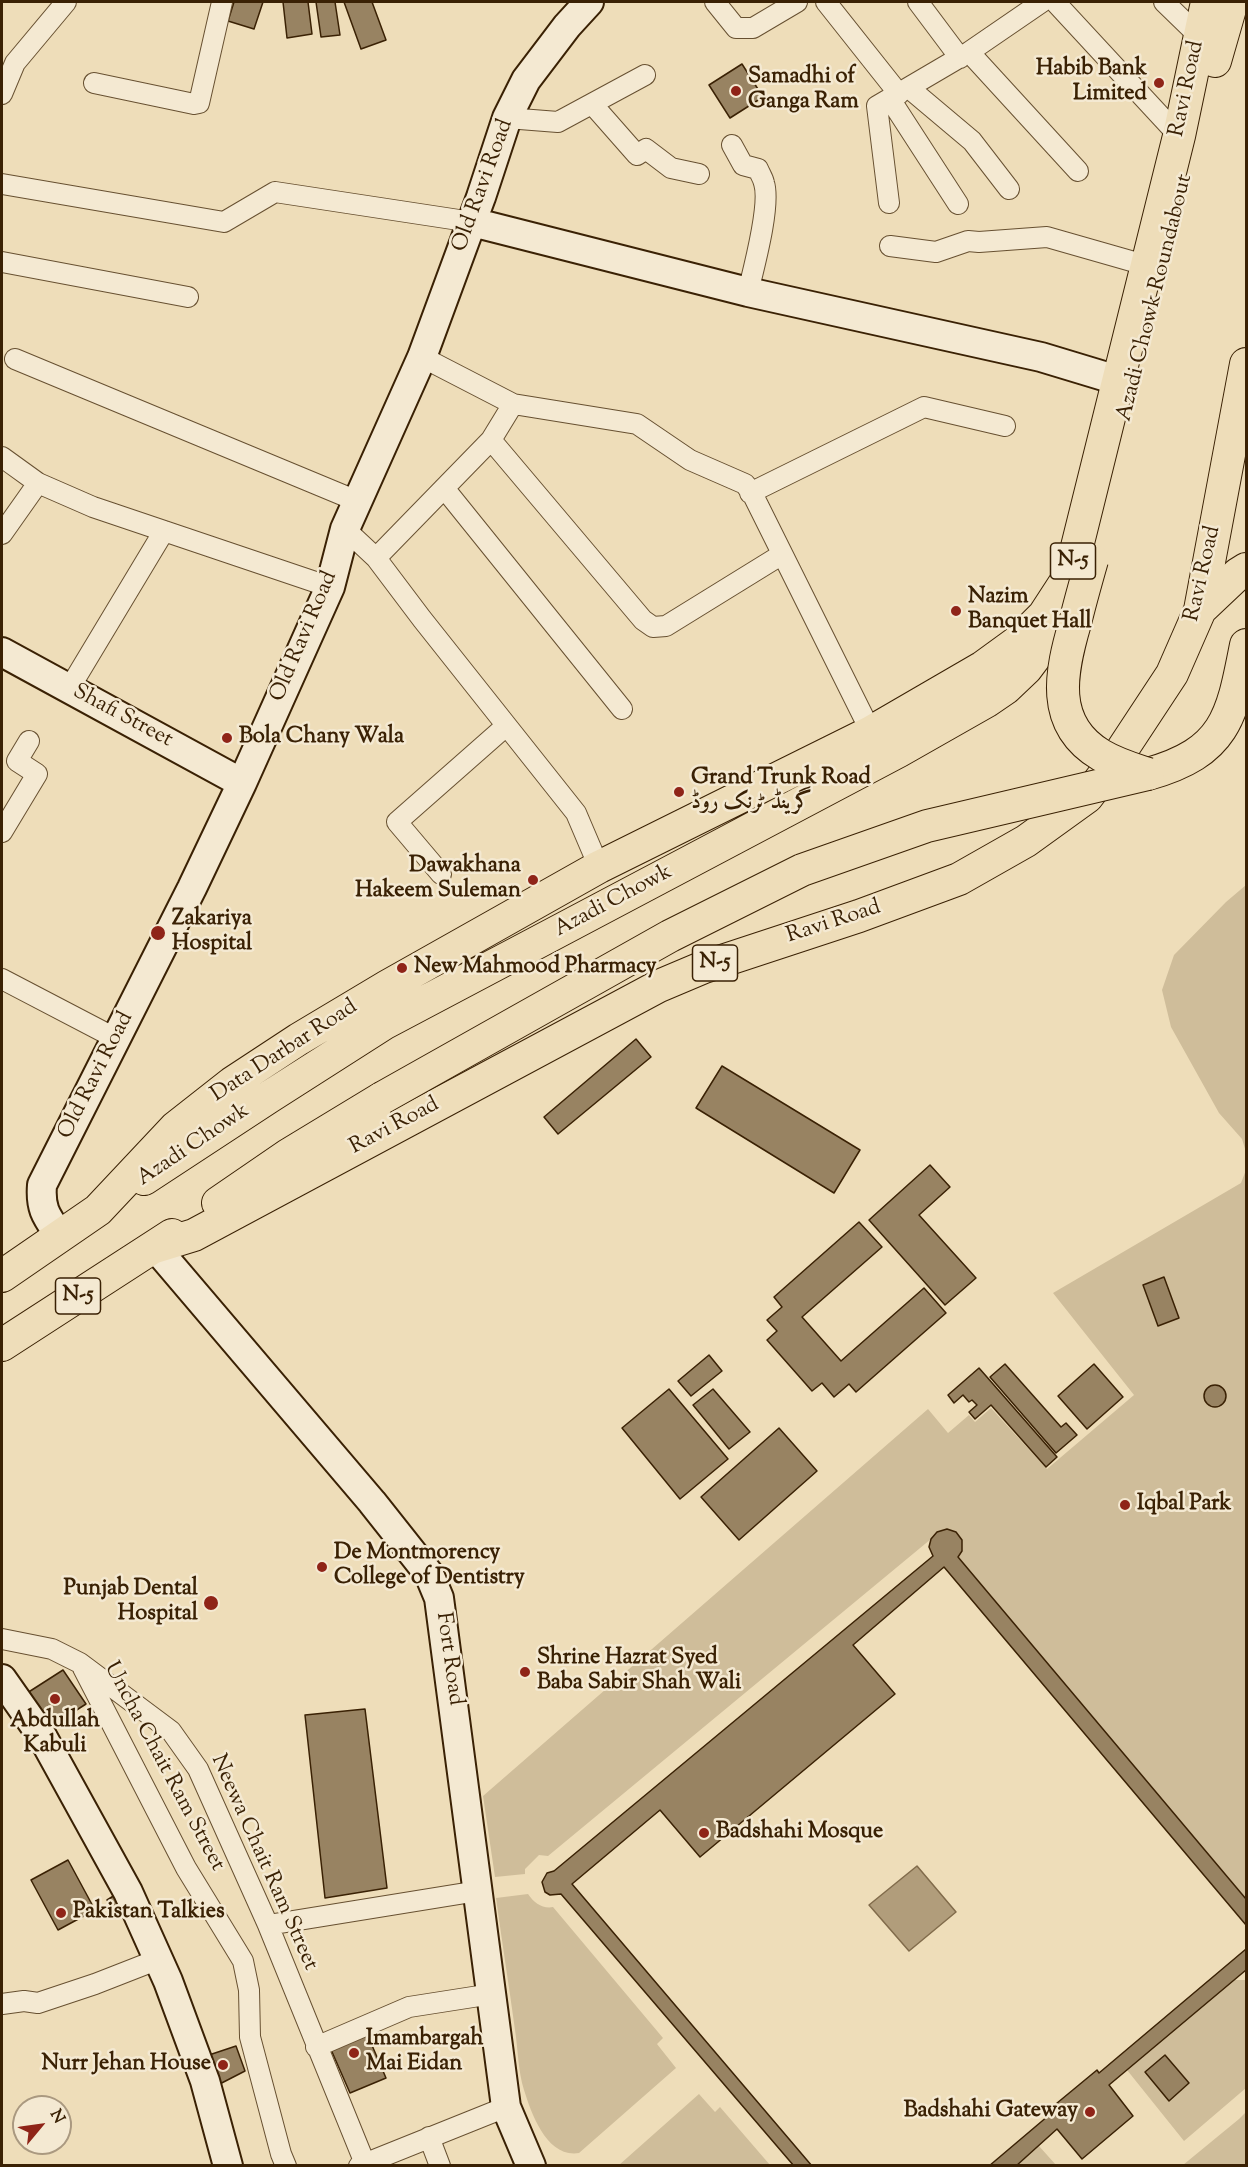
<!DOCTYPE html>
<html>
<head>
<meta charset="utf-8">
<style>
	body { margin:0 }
	#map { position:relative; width:1248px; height:2167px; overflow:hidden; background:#eeddb9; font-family:"Sorts Mill Goudy",serif }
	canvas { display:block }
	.frame { position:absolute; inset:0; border:3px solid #3a2104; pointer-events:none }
	.north { position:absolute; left:12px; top:2095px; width:60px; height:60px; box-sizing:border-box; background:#f4e9d2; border:2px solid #aa9980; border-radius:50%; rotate:61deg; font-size:16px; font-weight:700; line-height:24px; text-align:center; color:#3a2104 }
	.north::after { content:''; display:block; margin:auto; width:21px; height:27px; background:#8f2418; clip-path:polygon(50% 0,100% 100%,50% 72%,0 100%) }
</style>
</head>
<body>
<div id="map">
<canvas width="1248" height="2167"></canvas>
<div class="frame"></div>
<div class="north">N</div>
</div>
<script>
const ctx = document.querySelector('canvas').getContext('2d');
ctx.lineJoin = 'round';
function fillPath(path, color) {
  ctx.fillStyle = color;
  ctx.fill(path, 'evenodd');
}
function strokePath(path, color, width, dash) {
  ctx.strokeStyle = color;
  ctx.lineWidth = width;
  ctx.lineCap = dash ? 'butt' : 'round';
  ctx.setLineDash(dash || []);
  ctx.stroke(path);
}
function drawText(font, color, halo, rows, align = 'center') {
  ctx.font = font + ' "Sorts Mill Goudy",Amiri,serif';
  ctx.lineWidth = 5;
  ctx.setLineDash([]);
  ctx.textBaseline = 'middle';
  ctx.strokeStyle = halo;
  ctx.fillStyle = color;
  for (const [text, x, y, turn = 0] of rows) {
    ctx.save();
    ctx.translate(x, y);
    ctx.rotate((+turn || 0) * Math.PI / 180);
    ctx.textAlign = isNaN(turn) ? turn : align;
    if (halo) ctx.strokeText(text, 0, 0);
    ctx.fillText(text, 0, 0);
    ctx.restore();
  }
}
const green = new Path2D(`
	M1246 885V1152L1242 1139 1219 1113 1171 1027 1162 990 1174 955 1226 902Z
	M1246 1170V1899L958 1557C971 1535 947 1518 931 1539L548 1856 539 1855 525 1869V1874L495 1877 483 1796 928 1409 948 1433 969 1415 975 1422 991 1408 1047 1469 1134 1395 1053 1293 1241 1183Z
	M528 1894C534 1903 543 1909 553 1907L663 2038 657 2044 676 2068 579 2153C547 2158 532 2115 524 2090 518 2071 518 2049 515 2030 509 1986 502 1942 496 1898Z
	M1233 1980H1246V2088L1184 2141 1127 2070Z
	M699 2094 715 2112 720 2107 770 2165H619Z
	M1246 2112V2165H1183L1239 2119Z
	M1039 2146 1056 2165 1016 2166Z`);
const water = new Path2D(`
	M917 1866 956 1912 909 1951 869 1905Z`);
const building = new Path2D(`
	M234 2H263L254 29 228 21Z
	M283 2H308L312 34 287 38Z
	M316 2H335L340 35 321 37Z
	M344 2H372L386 40 361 49Z
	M742 64 763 97 730 118 709 85Z
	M636 1039 651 1057 558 1134 544 1117Z
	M722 1066 860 1150 834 1193 696 1108Z
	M930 1165 950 1187 919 1215 976 1278 945 1305 869 1220Z
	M859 1222 882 1247 802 1317 841 1361 924 1288 946 1313 856 1392 849 1384 834 1397 822 1383 812 1391 767 1340 777 1331 767 1320 782 1307 774 1297Z
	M1164 1277 1179 1318 1158 1326 1143 1285Z
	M709 1355 722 1371 691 1396 678 1381Z
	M1005 1364 1061 1427 1066 1423 1077 1435 1056 1453 990 1377Z
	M1094 1364 1123 1397 1087 1429 1058 1396Z
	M979 1368 1057 1457 1046 1467 991 1405 975 1419 969 1412 977 1405 972 1400 969 1402 963 1395 954 1403 948 1395Z
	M1204 1396a11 11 0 1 1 22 0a11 11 0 1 1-22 0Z
	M669 1389 728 1459 680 1499 622 1428Z
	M713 1389 750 1432 729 1449 693 1405Z
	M779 1428 817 1471 739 1540 701 1497Z
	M947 1529 956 1532 962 1540V1551L958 1557 1246 1899V1925L944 1567 853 1645 895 1694 700 1857 660 1810 572 1884 812 2166H794L561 1894 550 1895 545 1892 542 1882 547 1873 554 1871 933 1556 929 1547 931 1539 937 1532Z
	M63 1670 86 1704 47 1729 24 1695Z
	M365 1709 387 1888 325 1898 305 1715Z
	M68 1860 95 1910 58 1930 31 1880Z
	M115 1895 131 1908 116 1916 107 1900Z
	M1246 1949V1970L1109 2085 1133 2116 1082 2159 1057 2129 1016 2166H989L1048 2116 1045 2113 1097 2070 1099 2073Z
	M365 2029 386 2078 350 2093 329 2045Z
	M236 2046 245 2071 210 2089 200 2058Z
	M1165 2055 1189 2083 1169 2101 1145 2072Z`);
const street = new Path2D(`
	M715 2 736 28H753L797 2
	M826 2 899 94
	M918 2 960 58
	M1055 2 1179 136
	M1164 2 1199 36
	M969 52 1078 171
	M94 83 194 104 199 103 222 2
	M909 88 972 141 1009 189
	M2 94 15 63 66 2
	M890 99 958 204
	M593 105 637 155 646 149 671 168 699 174
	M507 118 558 122 645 75
	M732 145 743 165 758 169C760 174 763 178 764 183 771 205 754 267 748 292
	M2 184 224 222 275 192 472 222
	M889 203 877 106 969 52 1042 2
	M890 246 936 252 968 241 979 242 1047 237 1145 265
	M2 262 188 297
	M422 357 513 404 637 424 690 460 745 484 753 495 871 732
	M15 359 357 501
	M491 440 643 620 653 627 666 626 781 555
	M2 457 38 483 93 507 330 587
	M444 488 622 709
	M750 493 924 407 1005 426
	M345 529 376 558 422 619 576 813 599 867
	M2 534 38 483
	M376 558 491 440 513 404
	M69 689 164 531
	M2 832 37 774 17 761 29 741
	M441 874 397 822 506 726
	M2 979 115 1038
	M2 1639 52 1649 80 1663 171 1731 198 1769 268 1925 366 2166
	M83 1668 186 1868 243 1961 249 1990 250 2037 281 2154 286 2166
	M268 1925 478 1891
	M2 2004 24 2001 38 2003 95 1984 159 1959
	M316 2047 409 2007 492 1994
	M429 2137 440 2166
	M359 2166 506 2107`);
const secondary = new Path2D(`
	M472 222 748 292 1041 357 1117 380
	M2 652 242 783
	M60 1236C47 1217 40 1210 42 1185L192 888 242 783 330 587 345 529 422 357 481 197 507 118 526 80 567 26 589 2
	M155 1247 372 1502 429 1574 439 1598 506 2107 531 2166
	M2 1679 42 1736 128 1892 168 1981 205 2081 228 2166`);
const primary = new Path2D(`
	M1215 61 1232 2
	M1200 610 1238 574 1246 569
	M1148 774C1226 752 1232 717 1246 645
	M144 1179 269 1097 385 1023 899 751 987 701 1006 688 1026 669 1044 645 1064 611
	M218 1203 288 1155 382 1098
	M155 1247 194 1235 659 986 704 967 859 916 959 879 1026 841 1087 797 1116 759 1172 674 1200 610 1246 364
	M2 1276 98 1210 176 1127 232 1083 299 1039 386 987 599 867 871 732 983 667 1016 643 1044 615 1070 575 1179 136 1207 2
	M2 1345 172 1235`);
const primaryBridge = new Path2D(`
	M1092 560C1086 581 1080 602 1075 623 1061 671 1049 724 1101 755 1116 764 1133 769 1148 774
	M382 1098 670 936 802 870 927 826 1148 774`);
const markers = [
	[1159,83,6,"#8f2418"],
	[736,91,6,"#8f2418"],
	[956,611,6,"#8f2418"],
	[227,738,6,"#8f2418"],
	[679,792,6,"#8f2418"],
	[533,880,6,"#8f2418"],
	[158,933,8,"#8f2418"],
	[402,968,6,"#8f2418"],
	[1125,1505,6,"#8f2418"],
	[322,1567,6,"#8f2418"],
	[211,1603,8,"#8f2418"],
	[525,1672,6,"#8f2418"],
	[55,1699,6,"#8f2418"],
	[704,1833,6,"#8f2418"],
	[61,1913,6,"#8f2418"],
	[354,2053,6,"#8f2418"],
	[223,2065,6,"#8f2418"],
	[1090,2112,6,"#8f2418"]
];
const shields = [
	[1073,561,45],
	[715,963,45],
	[78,1296,45]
];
const shieldNames = [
	["N-5",1073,561],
	["N-5",715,963],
	["N-5",78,1296]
];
const poiNames = [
	["Habib Bank",1147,70,"right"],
	["Limited",1147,95,"right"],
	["Samadhi of",748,78],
	["Ganga Ram",748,103],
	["Nazim",968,598],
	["Banquet Hall",968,623],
	["Bola Chany Wala",239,738],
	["Grand Trunk Road",691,779],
	["گرینڈ ٹرنک روڈ",691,804],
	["Dawakhana",521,867,"right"],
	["Hakeem Suleman",521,892,"right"],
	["Zakariya",172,920],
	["Hospital",172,945],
	["New Mahmood Pharmacy",414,968],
	["Iqbal Park",1137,1505],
	["De Montmorency",334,1554],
	["College of Dentistry",334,1579],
	["Punjab Dental",198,1590,"right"],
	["Hospital",198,1615,"right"],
	["Shrine Hazrat Syed",537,1659],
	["Baba Sabir Shah Wali",537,1684],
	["Abdullah",55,1722,"center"],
	["Kabuli",55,1747,"center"],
	["Badshahi Mosque",716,1833],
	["Pakistan Talkies",73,1913],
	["Imambargah",366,2040],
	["Mai Eidan",366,2065],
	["Nurr Jehan House",211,2065,"right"],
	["Badshahi Gateway",1078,2112,"right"]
];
const streetNames = [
	["Ravi Road",1188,89,-78],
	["Old Ravi Road",484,186,-70],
	["Azadi Chowk Roundabout",1156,298,-76],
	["Ravi Road",1204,574,-77],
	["Old Ravi Road",305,637,-67],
	["Shafi Street",122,717,28],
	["Azadi Chowk",614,902,-28],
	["Ravi Road",834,923,-18],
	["Data Darbar Road",285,1052,-33],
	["Old Ravi Road",97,1076,-63],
	["Ravi Road",395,1127,-28],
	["Azadi Chowk",194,1146,-34],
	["Fort Road",448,1659,82],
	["Uncha Chait Ram Street",163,1767,62],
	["Neewa Chait Ram Street",263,1863,66]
];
fillPath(green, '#cfbd9a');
fillPath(water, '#b19d7b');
strokePath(water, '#816b4b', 1.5);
fillPath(building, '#988362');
strokePath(building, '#3a2104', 1.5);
strokePath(street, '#675031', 22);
strokePath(secondary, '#3a2104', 32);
strokePath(primary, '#3a2104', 34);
strokePath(street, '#f4e9d2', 20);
strokePath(secondary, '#f4e9d2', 28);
strokePath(primary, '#eeddb9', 32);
strokePath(primaryBridge, '#3a2104', 34, []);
strokePath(primaryBridge, '#eeddb9', 32);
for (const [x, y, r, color] of markers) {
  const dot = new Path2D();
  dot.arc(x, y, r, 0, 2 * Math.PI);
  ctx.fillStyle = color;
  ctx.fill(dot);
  strokePath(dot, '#f4e9d2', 2);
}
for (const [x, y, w] of shields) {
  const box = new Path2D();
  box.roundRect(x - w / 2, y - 18, w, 36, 4.5);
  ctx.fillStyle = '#f4e9d2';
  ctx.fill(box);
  strokePath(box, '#3a2104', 1.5);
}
drawText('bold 21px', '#3a2104', null, shieldNames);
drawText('bold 22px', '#3a2104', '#f4e9d2', poiNames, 'left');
drawText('22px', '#3a2104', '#f4e9d2', streetNames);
</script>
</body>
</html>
